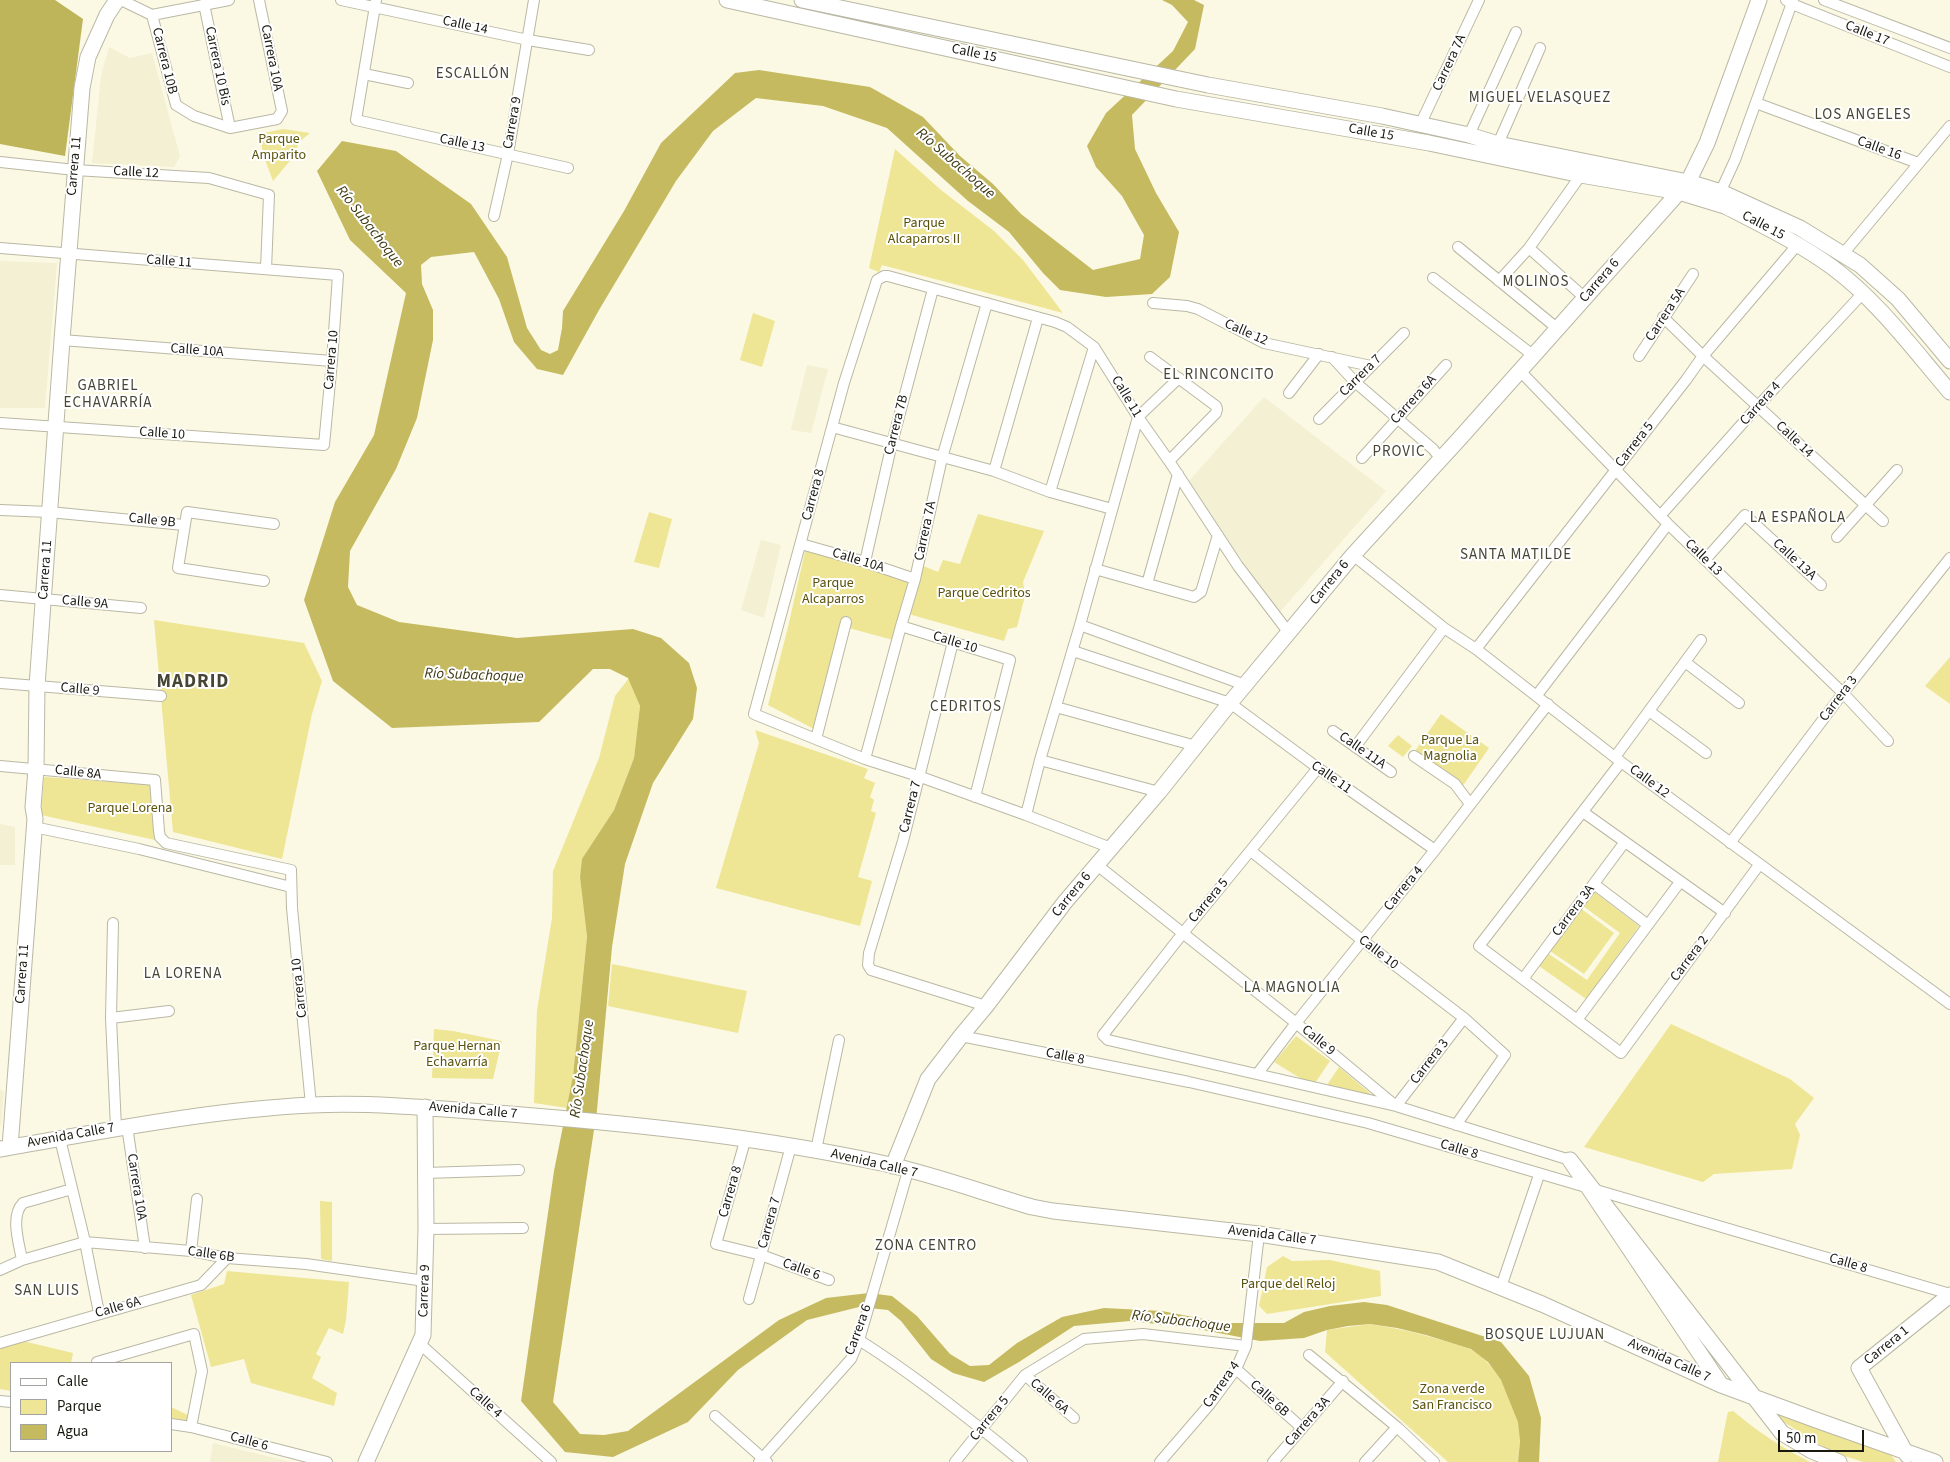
<!DOCTYPE html>
<html>
<head>
<meta charset="utf-8">
<style>
	body { margin:0 }
	#map { position:relative; width:1950px; height:1462px; overflow:hidden; background:#fbf9e4; font-family:"Source Sans 3",sans-serif }
	canvas { display:block }
	.legend { position:absolute; left:10px; top:1362px; width:162px; height:90px; box-sizing:border-box; background:#fff; border:1px solid #a3a3a0; margin:0; padding:6px 9px; list-style:none; font-size:15px; color:#191811 }
	.legend li { display:flex; align-items:center; gap:10px; height:25px }
	.legend b { width:25px; border:1px solid #a3a3a0 }
	.scale { position:absolute; left:1778px; top:1430px; width:86px; height:22px; box-sizing:border-box; border:2px solid #191811; border-top:0; padding-left:6px; font-size:15px; line-height:18px; white-space:nowrap; color:#191811; -webkit-text-stroke:4px #fff; paint-order:stroke }
</style>
</head>
<body>
<div id="map">
<canvas width="1950" height="1462"></canvas>
<ul class="legend">
<li><b style="height:6px;background:#fff"></b>Calle</li>
<li><b style="height:14px;background:#eee595"></b>Parque</li>
<li><b style="height:14px;background:#c5ba60"></b>Agua</li>
</ul>
<div class="scale">50 m</div>
</div>
<script>
const ctx = document.querySelector('canvas').getContext('2d');
ctx.lineJoin = 'round';
function fillPath(path, color) {
  ctx.fillStyle = color;
  ctx.fill(path, 'evenodd');
}
function strokePath(path, color, width, dash) {
  ctx.strokeStyle = color;
  ctx.lineWidth = width;
  ctx.lineCap = dash ? 'butt' : 'round';
  ctx.setLineDash(dash || []);
  ctx.stroke(path);
}
function drawText(font, color, halo, rows, align = 'center') {
  ctx.font = font + ' "Source Sans 3",sans-serif';
  ctx.lineWidth = 4;
  ctx.setLineDash([]);
  ctx.textBaseline = 'middle';
  ctx.strokeStyle = halo;
  ctx.fillStyle = color;
  for (const [text, x, y, turn = 0] of rows) {
    ctx.save();
    ctx.translate(x, y);
    ctx.rotate((+turn || 0) * Math.PI / 180);
    ctx.textAlign = isNaN(turn) ? turn : align;
    if (halo) ctx.strokeText(text, 0, 0);
    ctx.fillText(text, 0, 0);
    ctx.restore();
  }
}
const built = new Path2D(`
	M109 47 130 58 152 53 180 156 174 167 92 163 101 76Z
	M0 261 57 263 45 408H0Z
	M807 365 828 369 811 433 791 430Z
	M1264 397 1386 491 1279 613 1187 483Z
	M761 540 781 545 764 618 741 610Z
	M0 824 15 827V865H0Z
	M0 1090 4 1091 1 1126H0Z
	M213 1443 291 1462H210Z`);
const green = new Path2D(`
	M283 129 310 133 299 142 294 156 273 181 264 157 259 134Z
	M895 149 941 190 994 231 1023 260 1063 313 882 265 879 272 869 268Z
	M753 313 775 321 762 367 740 360Z
	M649 512 672 519 659 568 634 562Z
	M978 514 1044 531 1023 582 1025 596 1017 627 1008 629 1004 641 912 615 907 610 921 565 938 572 943 560 960 564Z
	M806 547 912 580 893 640 845 627 816 730 768 705 788 627Z
	M154 620 304 643 322 681 312 714 282 859 173 832Z
	M1950 657V704L1925 686Z
	M629 678 640 706 634 758 614 810 582 860 580 877 587 937 573 1076 567 1108 534 1103 537 1010 552 918 553 871 599 758 615 696Z
	M1441 714 1489 748 1462 787 1415 751Z
	M755 730 868 769 864 778 875 783 870 797 874 800 871 811 876 813 858 877 872 881 860 926 716 888 759 743Z
	M1398 735 1412 746 1403 757 1388 746Z
	M44 777 155 785V840L41 815Z
	M1593 891 1639 926 1586 999 1539 966 1549 954 1587 980 1620 933 1583 906Z
	M1580 908 1614 933 1584 974 1550 951Z
	M612 964 747 991 738 1033 608 1006Z
	M1671 1024 1790 1079 1814 1098 1795 1124 1800 1135 1792 1169 1714 1174 1703 1182 1584 1147Z
	M434 1029 453 1031 502 1041 493 1079 432 1078Z
	M1296 1036 1330 1061 1313 1086 1274 1062Z
	M1339 1067 1372 1095 1327 1085Z
	M320 1201 332 1202V1261L321 1259Z
	M1283 1256 1292 1261 1330 1260 1380 1271 1381 1296 1267 1314 1259 1306 1267 1267Z
	M227 1271 349 1282 346 1320 343 1334 329 1328 316 1354 321 1357 312 1378 337 1393 334 1406 251 1383 244 1359 211 1367 191 1295 224 1284Z
	M1370 1324C1397 1328 1423 1334 1448 1342 1456 1344 1464 1346 1470 1349 1493 1360 1515 1399 1519 1424 1521 1437 1519 1449 1518 1462H1448L1325 1352 1327 1330Z
	M2 1336 73 1353 71 1363H11V1391L0 1389V1343Z
	M171 1407 190 1416 188 1421 171 1418Z
	M1765 1410 1891 1455 1896 1462H1863L1829 1451Z
	M1733 1411C1757 1431 1782 1448 1810 1462H1718L1727 1416 1728 1412Z`);
const forest = new Path2D(`
	M0 0H55L83 19 65 156 0 144Z`);
const water = new Path2D(`
	M1162 0H1194L1204 5 1195 49 1132 115 1135 149 1156 193 1179 232 1170 277 1152 294 1106 297 1060 290 1043 273 1009 232 968 201 887 128 823 106 756 98 713 131 676 181 599 310 563 375 537 369 514 342 499 299 474 252 431 257 421 265 422 284 433 310V340L417 418 396 469 350 551 348 587 357 605 399 622 517 638 633 629 661 638 689 663 697 688 693 719 653 783 625 864 612 947 597 1110 553 1402 580 1434 604 1435 628 1431 779 1320 826 1298 869 1293 892 1296 917 1316 950 1354 970 1366 989 1365 1017 1343 1062 1317 1104 1308 1162 1311 1224 1323H1284L1304 1312 1330 1306 1364 1302 1387 1305 1501 1342 1529 1376 1541 1418 1539 1462H1518L1520 1441 1518 1422 1501 1380 1488 1362 1471 1349 1426 1335 1397 1328 1370 1324 1348 1326 1327 1330 1304 1338 1260 1341 1193 1328 1130 1321 1074 1326 1019 1362 984 1382 953 1373 931 1359 901 1321 888 1310 859 1307 807 1320 738 1370 688 1422 613 1457 565 1452 521 1401 554 1171 573 1076 587 937 580 877 582 859 614 810 634 758 640 706 628 678 610 669H593L539 722 392 728 333 681 304 600 335 502 374 435 406 293 350 240 317 171 342 141 396 151 471 204 507 257 527 328 541 350 550 354 558 350 562 328 563 311 624 211 661 143 735 73 759 70 870 87 923 117 960 156 993 184 1021 214 1093 270 1140 259 1144 235 1122 196 1096 167 1087 146 1106 113 1173 51 1188 22 1172 5Z`);
const street = new Path2D(`
	M121 0 152 15 229 0
	M341 0 528 40 589 50
	M376 0 356 120 568 168
	M1786 0 1792 4 1950 67
	M1824 0 1950 48
	M204 4 230 128
	M152 15 176 105 194 116 230 128 277 119 282 111 259 0
	M364 74 408 83
	M1756 103 1918 163
	M1420 125 1479 0
	M1469 135 1516 32
	M1498 144 1540 48
	M0 162 75 170 209 178 269 195 266 269
	M1718 197 1735 160 1793 0
	M494 216 508 154 534 0
	M1458 247 1558 329
	M0 248 338 275 332 361 324 445 0 423
	M1529 248 1585 298
	M1843 254 1950 126
	M1433 278 1534 356
	M1499 281 1529 248 1581 175
	M1153 303 1187 306 1198 309 1264 343 1371 366
	M1663 317 1703 356 1883 521
	M62 340 332 361
	M1639 356 1693 274
	M1150 357 1216 406 1217 409 1216 413 1169 461
	M1332 357 1355 382 1433 449 1441 459
	M1520 371 1668 524 1843 693 1888 741
	M1289 393 1319 354
	M1319 419 1404 333
	M832 427 994 471 1050 492 1112 509
	M1362 458 1446 365
	M994 471 1038 318
	M1050 492 1094 347
	M0 510 49 512 184 525
	M1660 516 1758 406 1863 293
	M1837 537 1897 470
	M801 544 865 562 915 579
	M1353 555 1444 628 1476 649 1621 762 1950 1004
	M1705 560 1745 515 1821 585
	M865 562 892 443 933 289
	M1095 569 1194 597 1201 592 1218 535
	M264 581 178 568 187 512 274 524
	M1147 584 1178 474
	M0 595 141 608
	M1080 625 1245 685
	M901 626 1010 660 975 797
	M953 642 903 841 869 953 868 965 871 970 986 1006
	M1476 649 1686 380 1703 356 1798 244
	M1073 651 1230 703 1318 768 1435 850
	M1685 662 1739 703
	M0 683 161 696
	M1537 695 1668 524
	M1056 707 1196 746
	M1649 711 1706 753
	M1333 731 1391 772
	M816 739 846 622
	M1355 747 1444 628
	M1414 756 1455 784 1470 804
	M1615 757 1701 640
	M865 759 901 626 915 579 942 458 987 303
	M1040 760 1159 792
	M1621 762 1479 946 1621 1053 1759 865
	M0 766 155 780 159 831 160 837 166 843 291 870 292 908 311 1105
	M1318 768 1183 933 1103 1035 1108 1040 1396 1106
	M1583 812 1725 913
	M1026 815 1040 760 1080 625 1138 417 1179 378
	M34 827 139 849 291 887
	M1730 843 1843 693 1950 558
	M1111 848 1026 815 918 776 865 759 754 714 844 383 877 280 884 276H888L1055 322 1067 327 1094 347 1138 417 1169 461 1238 566 1289 633
	M1251 851 1362 940 1464 1018 1505 1055 1456 1125
	M1097 865 1296 1023 1396 1106 1570 1160
	M1594 884 1648 925
	M113 923 111 1018 116 1128
	M1523 979 1624 843
	M111 1018 169 1011
	M1577 1020 1680 882
	M961 1036 1189 1082 1368 1123 1950 1294
	M1258 1073 1296 1023 1435 850 1548 704
	M1396 1106 1464 1018
	M127 1126 145 1248
	M60 1139 85 1242 99 1313
	M745 1141 716 1244 761 1255 829 1280
	M816 1150 839 1040
	M425 1173 519 1170
	M426 1229 523 1228
	M191 1251 197 1199
	M22 1260C19 1243 10 1216 23 1203L72 1189
	M0 1270 22 1260 85 1242 191 1251 227 1258 306 1264 425 1281
	M1501 1287 1539 1175
	M749 1299 791 1146
	M859 1340C916 1376 970 1419 1022 1462
	M0 1343 201 1285 227 1258
	M419 1343 551 1462
	M1309 1355 1397 1427 1434 1462
	M97 1362 194 1334 202 1371 191 1427
	M1236 1369 1302 1428
	M1025 1375 1074 1418
	M0 1401 11 1402
	M715 1416 767 1462
	M171 1424 191 1427 327 1462
	M759 1462 851 1359 859 1340 908 1171
	M955 1462 1025 1375 1084 1339 1143 1334 1246 1346
	M1160 1462 1210 1404 1236 1369 1246 1346 1259 1234
	M1273 1462 1343 1381
	M1365 1462 1397 1427`);
const secondary = new Path2D(`
	M727 0 1176 99 1429 143 1581 175 1679 192 1725 206C1762 225 1799 243 1832 267 1878 301 1913 349 1950 392
	M802 0 1208 85 1382 116 1469 135 1498 144 1688 182 1721 192 1800 228 1860 265 1898 299 1950 361
	M10 1147 35 819 33 807 36 769 37 686 62 340 82 88 88 57 107 15 117 0
	M0 1149C104 1131 207 1110 312 1105 382 1102 452 1110 522 1115 644 1125 766 1138 886 1164 935 1175 984 1193 1032 1207L1053 1211 1259 1234 1438 1262 1542 1304 1721 1385 1816 1420 1935 1462
	M893 1166 928 1079 961 1036 986 1006 1065 902 1159 792 1230 703 1353 555 1461 437 1688 182 1707 143 1759 0
	M1721 1385 1570 1160 1782 1433 1812 1451 1839 1462
	M1907 1455 1859 1368 1950 1295
	M366 1462 423 1335 426 1229 425 1107`);
const streetNames = [
	["Calle 14",465,26,12],
	["Calle 17",1867,34,22],
	["Calle 15",974,54,12],
	["Carrera 10A",271,58,79],
	["Carrera 10B",164,61,76],
	["Carrera 7A",1450,63,-65],
	["Carrera 10 Bis",217,66,78],
	["Carrera 9",513,123,-80],
	["Calle 15",1371,133,10],
	["Calle 13",462,144,12],
	["Calle 16",1879,149,20],
	["Carrera 11",75,166,-85],
	["Calle 12",136,173,3],
	["Calle 15",1763,226,28],
	["Calle 11",169,262,4],
	["Carrera 6",1600,281,-49],
	["Carrera 5A",1666,315,-57],
	["Calle 12",1246,333,24],
	["Calle 10A",197,351,4],
	["Carrera 10",332,360,-85],
	["Carrera 7",1361,376,-45],
	["Calle 11",1126,397,59],
	["Carrera 6A",1414,400,-48],
	["Carrera 4",1761,404,-48],
	["Carrera 7B",897,425,-76],
	["Calle 10",162,434,4],
	["Calle 14",1794,440,43],
	["Carrera 5",1635,445,-52],
	["Carrera 8",814,495,-75],
	["Calle 9B",152,521,6],
	["Carrera 7A",926,531,-78],
	["Calle 13",1703,558,44],
	["Calle 13A",1794,560,43],
	["Calle 10A",858,561,17],
	["Carrera 11",46,570,-86],
	["Carrera 6",1330,583,-51],
	["Calle 9A",85,603,5],
	["Calle 10",955,643,17],
	["Calle 9",80,690,5],
	["Carrera 3",1839,699,-53],
	["Calle 11A",1362,751,35],
	["Calle 8A",78,773,6],
	["Calle 11",1331,778,35],
	["Calle 12",1649,782,37],
	["Carrera 7",911,807,-76],
	["Carrera 4",1404,889,-51],
	["Carrera 6",1072,895,-51],
	["Carrera 5",1209,901,-50],
	["Carrera 3A",1574,911,-53],
	["Calle 10",1378,953,38],
	["Carrera 2",1690,959,-53],
	["Carrera 11",23,974,-86],
	["Carrera 10",300,988,-96],
	["Calle 9",1318,1041,40],
	["Calle 8",1065,1057,11],
	["Carrera 3",1430,1062,-52],
	["Avenida Calle 7",473,1111,5],
	["Avenida Calle 7",71,1136,-10],
	["Calle 8",1459,1150,17],
	["Avenida Calle 7",874,1164,13],
	["Carrera 10A",136,1187,81],
	["Carrera 8",731,1192,-74],
	["Carrera 7",770,1223,-75],
	["Avenida Calle 7",1272,1236,7],
	["Calle 6B",211,1255,8],
	["Calle 8",1848,1264,16],
	["Calle 6",801,1270,20],
	["Carrera 9",425,1291,-88],
	["Calle 6A",118,1308,-16],
	["Carrera 6",859,1330,-70],
	["Carrera 1",1887,1346,-39],
	["Avenida Calle 7",1669,1361,24],
	["Carrera 4",1222,1385,-55],
	["Calle 6A",1049,1397,41],
	["Calle 6B",1269,1399,42],
	["Calle 4",485,1403,42],
	["Carrera 5",990,1419,-51],
	["Carrera 3A",1308,1422,-49],
	["Calle 6",249,1442,15]
];
const parkNames = [
	["Parque",279,140],
	["Amparito",279,156],
	["Parque",924,224],
	["Alcaparros II",924,240],
	["Parque",833,584],
	["Alcaparros",833,600],
	["Parque Cedritos",984,594],
	["Parque La",1450,741],
	["Magnolia",1450,757],
	["Parque Lorena",130,809],
	["Parque Hernan",457,1047],
	["Echavarría",457,1063],
	["Parque del Reloj",1288,1285],
	["Zona verde",1452,1390],
	["San Francisco",1452,1406]
];
const neighbourhoodNames = [
	["ESCALLÓN",473,75],
	["MIGUEL VELASQUEZ",1540,99],
	["LOS ANGELES",1863,116],
	["MOLINOS",1536,283],
	["EL RINCONCITO",1219,376],
	["GABRIEL",108,387],
	["ECHAVARRÍA",108,404],
	["PROVIC",1399,453],
	["LA ESPAÑOLA",1798,519],
	["SANTA MATILDE",1516,556],
	["CEDRITOS",966,708],
	["LA LORENA",183,975],
	["LA MAGNOLIA",1292,989],
	["ZONA CENTRO",926,1247],
	["SAN LUIS",47,1292],
	["BOSQUE LUJUAN",1545,1336]
];
const waterNames = [
	["Río Subachoque",955,164,41],
	["Río Subachoque",369,227,52],
	["Río Subachoque",474,676,2],
	["Río Subachoque",583,1069,-82],
	["Río Subachoque",1181,1322,7]
];
const districtNames = [
	["MADRID",193,683]
];
fillPath(built, '#f3f0d3');
fillPath(green, '#eee595');
fillPath(forest, '#beb459');
fillPath(water, '#c5ba60');
strokePath(street, '#bab8a4', 12);
strokePath(secondary, '#bab8a4', 17);
strokePath(street, '#fff', 10);
strokePath(secondary, '#fff', 15);
drawText('14px', '#191811', '#fff', streetNames);
drawText('14px', '#5a520b', '#fff', parkNames);
ctx.letterSpacing = '1px';
drawText('15px', '#474534', '#fff', neighbourhoodNames);
ctx.letterSpacing = '0px';
drawText('italic 15px', '#3f3a13', '#fff', waterNames);
ctx.letterSpacing = '1px';
drawText('bold 19px', '#474534', '#fff', districtNames);
ctx.letterSpacing = '0px';
</script>
</body>
</html>
